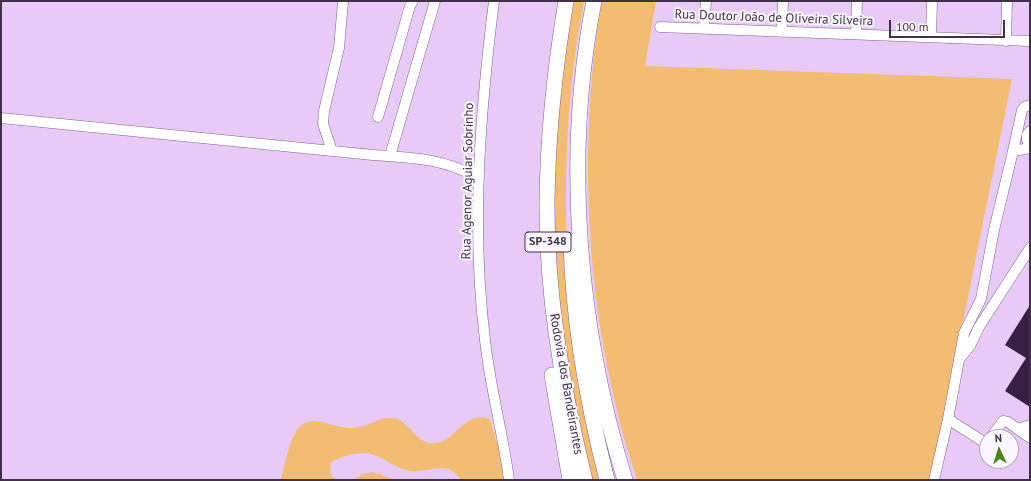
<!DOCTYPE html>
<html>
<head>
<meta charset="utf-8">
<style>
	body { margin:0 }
	#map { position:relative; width:1031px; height:481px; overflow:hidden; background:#e7caf6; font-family:"PT Sans",sans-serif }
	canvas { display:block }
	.frame { position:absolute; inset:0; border:2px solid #3e3244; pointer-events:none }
	.north { position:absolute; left:979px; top:429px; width:40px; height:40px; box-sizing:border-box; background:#fbf5fe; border:1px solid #afa7b4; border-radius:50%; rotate:356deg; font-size:11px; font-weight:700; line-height:16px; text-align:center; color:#3e3244 }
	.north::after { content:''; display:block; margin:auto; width:14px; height:18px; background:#4c841e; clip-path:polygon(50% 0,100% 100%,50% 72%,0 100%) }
	.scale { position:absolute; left:889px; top:20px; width:116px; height:18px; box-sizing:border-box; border:2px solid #3e3244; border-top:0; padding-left:5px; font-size:12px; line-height:14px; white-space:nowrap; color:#3e3244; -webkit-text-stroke:3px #fbf5fe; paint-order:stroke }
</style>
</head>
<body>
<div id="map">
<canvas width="1031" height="481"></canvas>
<div class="frame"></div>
<div class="north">N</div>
<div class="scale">100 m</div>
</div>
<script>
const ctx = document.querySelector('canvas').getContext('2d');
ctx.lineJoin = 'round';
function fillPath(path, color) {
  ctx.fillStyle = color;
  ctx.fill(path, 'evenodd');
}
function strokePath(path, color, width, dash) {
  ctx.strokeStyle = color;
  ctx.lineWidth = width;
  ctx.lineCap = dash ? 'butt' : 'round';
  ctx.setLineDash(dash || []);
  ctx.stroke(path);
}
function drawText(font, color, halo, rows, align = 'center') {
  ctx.font = font + ' "PT Sans",sans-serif';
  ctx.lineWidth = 4;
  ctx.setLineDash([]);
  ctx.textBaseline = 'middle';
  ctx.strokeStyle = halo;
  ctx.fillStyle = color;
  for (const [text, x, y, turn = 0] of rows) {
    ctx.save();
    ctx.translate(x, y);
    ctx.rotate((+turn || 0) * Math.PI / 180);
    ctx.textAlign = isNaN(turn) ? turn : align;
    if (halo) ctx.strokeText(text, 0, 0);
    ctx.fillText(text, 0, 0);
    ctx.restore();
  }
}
const green = new Path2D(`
	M570 1H584C568 82 564 164 567 246L603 480H589L566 379 550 207 566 22Z
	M601 1H656L645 66 1012 79 931 480H637C630 457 622 434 617 410 584 277 580 136 601 1Z
	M384 418C388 418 393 418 397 419 412 425 418 447 437 443 457 439 466 410 490 419L508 480H461C448 459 430 473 411 471 394 469 381 454 365 453 352 453 340 457 330 463L331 475 336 480H281C285 464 288 444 297 430 310 411 334 429 352 428 363 427 374 422 384 418Z
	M372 472 395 480H354L361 475Z`);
const building = new Path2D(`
	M1030 305V407L1005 391 1026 358 1005 345Z`);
const minor = new Path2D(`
	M494 1C480 113 471 227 485 340 490 387 503 433 509 480
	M660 27 1030 41
	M704 29 706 1
	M782 32 783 1
	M856 33 857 1
	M931 37 932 1
	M1006 41 1007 1
	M378 117 410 6 413 1
	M1 118 373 155C415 158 441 158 479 178
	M1030 131 1027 135V140L1030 145
	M332 151 323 124 324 111 339 48 343 2
	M1013 151 1022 110 1024 107 1030 105
	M390 156 435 1
	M960 358 970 346 979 327 1030 248
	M948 419 987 444
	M1018 429 1030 425
	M991 437 1003 421 1008 422 1030 438
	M934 480 948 419 964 333 981 299 994 230 1013 151 1030 148`);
const highway = new Path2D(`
	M566 1C555 67 548 133 547 199 546 294 562 388 585 480
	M594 1C563 159 578 327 625 480
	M571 242C573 323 587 402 607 480
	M552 375 570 480`);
const shields = [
	[548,242,46]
];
const shieldNames = [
	["SP-348",548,242]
];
const streetNames = [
	["Rua Doutor João de Oliveira Silveira",774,18,2],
	["Rua Agenor Aguiar Sobrinho",468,181,-89],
	["Rodovia dos Bandeirantes",566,384,80]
];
fillPath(green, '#f2bd73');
fillPath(building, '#382043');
strokePath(minor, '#7d638a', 11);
strokePath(highway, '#7d638a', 16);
strokePath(minor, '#fff', 10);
strokePath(highway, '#fff', 15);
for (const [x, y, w] of shields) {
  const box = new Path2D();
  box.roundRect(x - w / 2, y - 10, w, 20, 3);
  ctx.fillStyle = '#fbf5fe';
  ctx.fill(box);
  strokePath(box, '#3e3244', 1);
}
drawText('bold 12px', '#3e3244', null, shieldNames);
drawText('13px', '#3e3244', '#fbf5fe', streetNames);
</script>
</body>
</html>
